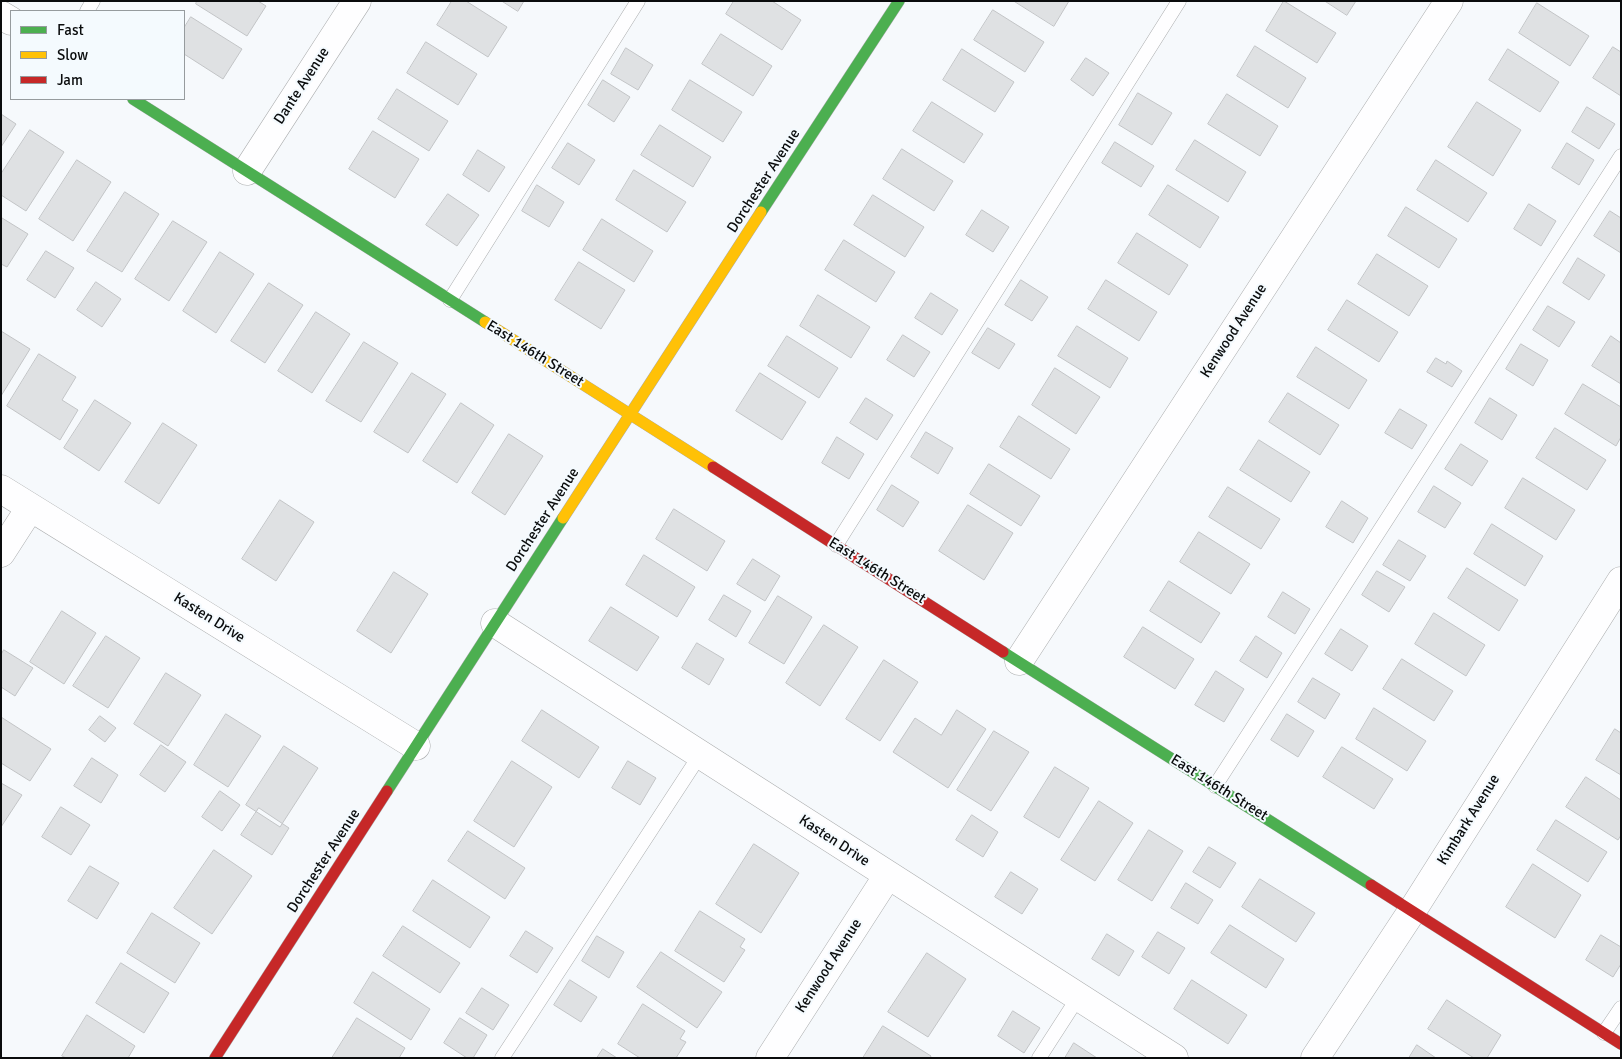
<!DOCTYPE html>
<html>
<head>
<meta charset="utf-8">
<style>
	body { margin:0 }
	#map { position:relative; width:1622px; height:1059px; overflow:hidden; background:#f6f9fc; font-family:Signika,sans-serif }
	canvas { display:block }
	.frame { position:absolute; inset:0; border:2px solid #0a0c0d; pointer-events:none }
	.legend { position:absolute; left:10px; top:10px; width:175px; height:90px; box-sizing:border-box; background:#f4fafe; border:1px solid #969b9e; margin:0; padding:6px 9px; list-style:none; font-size:15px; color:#0a0c0d }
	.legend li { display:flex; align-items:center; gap:10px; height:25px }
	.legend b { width:25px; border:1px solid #969b9e }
</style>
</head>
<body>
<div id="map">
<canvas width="1622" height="1059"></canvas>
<div class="frame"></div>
<ul class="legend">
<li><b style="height:6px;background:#4caf50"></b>Fast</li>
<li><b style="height:6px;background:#ffc107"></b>Slow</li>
<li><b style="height:6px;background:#c62828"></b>Jam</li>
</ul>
</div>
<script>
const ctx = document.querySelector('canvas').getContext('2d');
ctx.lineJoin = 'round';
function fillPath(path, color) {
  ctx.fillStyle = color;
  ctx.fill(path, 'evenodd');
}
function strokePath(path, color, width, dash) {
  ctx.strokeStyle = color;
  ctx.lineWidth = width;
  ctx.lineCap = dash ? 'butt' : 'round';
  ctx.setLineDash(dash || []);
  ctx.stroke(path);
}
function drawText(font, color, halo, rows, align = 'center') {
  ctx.font = font + ' Signika,sans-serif';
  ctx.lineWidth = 4;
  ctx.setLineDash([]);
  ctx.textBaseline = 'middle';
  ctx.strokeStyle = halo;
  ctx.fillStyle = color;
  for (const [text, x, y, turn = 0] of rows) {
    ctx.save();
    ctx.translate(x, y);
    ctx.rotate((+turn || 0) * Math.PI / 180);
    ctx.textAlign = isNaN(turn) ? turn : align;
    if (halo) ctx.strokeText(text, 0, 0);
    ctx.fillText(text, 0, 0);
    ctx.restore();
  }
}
const building = new Path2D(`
	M197 1H258L266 6 247 36 196 4Z
	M452 1H466L507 27 488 57 437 25Z
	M502 1H524L518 11Z
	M734 1H772L801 20 782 50 726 14Z
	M1014 1H1069L1054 26Z
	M1284 1 1336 33 1317 63 1266 31Z
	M1325 1H1356L1347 15Z
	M1537 3 1589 36 1570 66 1519 33Z
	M993 10 1044 42 1025 72 974 40Z
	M191 17 242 49 223 79 184 54V28Z
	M721 34 772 66 753 96 702 64Z
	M426 42 477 74 458 105 407 73Z
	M1255 46 1306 78 1288 108 1237 76Z
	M1613 47 1621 52V96L1593 78Z
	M626 48 653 65 638 90 611 74Z
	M962 49 1014 82 995 112 943 80Z
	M1508 49 1559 82 1540 112 1489 80Z
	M1086 58 1109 73 1093 96 1071 80Z
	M603 80 630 97 614 122 588 105Z
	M690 80 742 112 723 142 672 110Z
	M397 89 448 121 429 151 378 119Z
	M1138 93 1172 113 1152 145 1119 125Z
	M1227 94 1278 126 1260 156 1208 124Z
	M932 102 983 134 964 163 913 131Z
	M1477 102 1521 130 1493 176 1448 147Z
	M1587 107 1615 124 1599 149 1572 132Z
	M1 114 16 124 1 147Z
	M660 125 711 157 693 187 641 155Z
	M30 130 64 152 26 211 1 195V174Z
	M373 131 419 159 395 198 349 169Z
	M1195 140 1246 172 1228 202 1176 170Z
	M1115 142 1154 166 1141 187 1102 163Z
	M568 143 595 160 579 185 552 168Z
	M1567 143 1594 160 1579 185 1552 168Z
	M902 149 953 181 934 211 883 179Z
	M478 150 505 167 489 192 463 175Z
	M77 160 111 182 73 241 39 219Z
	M1436 160 1487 193 1468 222 1417 190Z
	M634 170 686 202 667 232 616 200Z
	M537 185 564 202 549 227 522 211Z
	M1168 185 1219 217 1200 248 1149 215Z
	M125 192 159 214 122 272 87 251Z
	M448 194 479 215 457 246 426 225Z
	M873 195 924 227 905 257 854 225Z
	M1529 204 1556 221 1541 246 1514 229Z
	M1406 207 1457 239 1439 268 1388 236Z
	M982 210 1009 227 993 252 966 235Z
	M1610 211 1621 218V253L1594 236Z
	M2 218 28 234 7 267 1 264Z
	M602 219 653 251 634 282 583 250Z
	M173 221 207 242 169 301 135 279Z
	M1137 233 1188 265 1169 295 1118 263Z
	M844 240 895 272 876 302 825 270Z
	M46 251 74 268 55 298 27 280Z
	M220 252 254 274 216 333 183 311Z
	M1377 254 1428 286 1409 316 1358 284Z
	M1578 258 1605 275 1589 300 1563 283Z
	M579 262 625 290 601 329 555 300Z
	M1021 280 1048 297 1032 321 1005 305Z
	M1106 280 1157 312 1139 341 1088 309Z
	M96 282 121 299 102 327 77 310Z
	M269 283 303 305 265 363 231 341Z
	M931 293 958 310 942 335 915 318Z
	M818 295 870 327 851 358 800 326Z
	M1347 300 1398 332 1379 362 1328 330Z
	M1548 306 1575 322 1559 347 1533 330Z
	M316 312 350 334 312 393 278 371Z
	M1077 326 1128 358 1110 388 1058 356Z
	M988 328 1015 344 999 369 972 353Z
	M1 331 30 349 1 396Z
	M903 335 930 352 914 377 887 360Z
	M787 336 838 368 819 398 768 366Z
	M1611 336 1621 343V384L1592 366Z
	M364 342 398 363 361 422 326 401Z
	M1521 344 1548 360 1533 386 1506 369Z
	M1316 347 1367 380 1349 409 1297 377Z
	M39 354 76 377 62 400 78 410 60 440 7 406Z
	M1436 358 1446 364 1447 361 1462 371 1452 387 1427 372Z
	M1055 368 1100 397 1076 434 1032 405Z
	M412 373 446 394 408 453 374 432Z
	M760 373 806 402 782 440 736 411Z
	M1583 384 1621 407V437L1616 446 1565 414Z
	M1288 393 1339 425 1320 455 1269 422Z
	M866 398 893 415 877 440 850 423Z
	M1490 398 1517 415 1502 440 1475 423Z
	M95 400 131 423 99 471 64 448Z
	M461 403 494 425 457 483 423 461Z
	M1400 409 1427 425 1412 449 1385 433Z
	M1019 416 1070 449 1051 479 1000 447Z
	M163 423 197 445 159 504 125 482Z
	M1555 428 1606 460 1587 490 1536 458Z
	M926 432 953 448 938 474 911 457Z
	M509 434 543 456 505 515 472 493Z
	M837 437 864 454 849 479 822 463Z
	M1259 440 1310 472 1291 502 1240 470Z
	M1461 444 1488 461 1472 486 1445 469Z
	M989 464 1040 496 1021 526 970 494Z
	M1523 478 1575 510 1556 540 1505 508Z
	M892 485 919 502 903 527 877 510Z
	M1434 486 1461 503 1445 528 1418 512Z
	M1228 487 1280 519 1261 549 1209 517Z
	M280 500 314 522 276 581 242 559Z
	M1342 501 1368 518 1353 543 1326 527Z
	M968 505 1013 533 984 580 939 551Z
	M674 509 725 541 707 571 656 539Z
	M1492 524 1543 556 1525 586 1474 554Z
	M1199 532 1250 564 1231 594 1180 562Z
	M1399 540 1426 556 1410 581 1383 565Z
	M644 555 695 587 677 617 626 585Z
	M753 559 780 576 765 601 737 584Z
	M1467 568 1518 600 1499 631 1448 598Z
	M1377 571 1405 587 1389 612 1362 595Z
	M394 572 428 594 391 653 357 631Z
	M1169 581 1220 613 1201 643 1150 611Z
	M1283 592 1310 609 1295 634 1268 617Z
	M724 595 751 611 736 637 709 620Z
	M778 596 812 617 784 664 749 643Z
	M611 607 659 637 637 671 589 641Z
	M62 611 96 633 64 684 30 662Z
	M1434 613 1485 645 1466 676 1415 644Z
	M824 625 858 647 820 706 786 683Z
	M1143 627 1194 659 1175 689 1124 657Z
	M1341 629 1368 646 1352 671 1325 654Z
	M106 636 140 658 108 708 73 686Z
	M1256 636 1282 653 1267 678 1240 661Z
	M697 643 724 659 709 685 682 668Z
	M4 650 33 668 15 696 1 687V655Z
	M1402 659 1453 691 1434 721 1383 689Z
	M884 660 918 682 880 741 846 719Z
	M1216 671 1244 689 1224 722 1195 705Z
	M166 673 201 695 168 746 134 724Z
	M1313 678 1340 694 1325 719 1298 702Z
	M1374 708 1426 741 1407 771 1356 739Z
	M542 710 599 747 579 778 522 741Z
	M957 710 986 729 948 788 893 752 915 718 941 735Z
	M226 714 261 736 228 787 194 765Z
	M1287 714 1314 731 1298 757 1271 740Z
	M100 716 116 728 105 742 89 730Z
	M1 717 51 749 30 781 1 763Z
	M1615 729 1621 733V775L1596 760Z
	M994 731 1029 752 991 811 957 790Z
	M161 745 186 762 165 792 140 775Z
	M284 746 318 768 280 827 246 805Z
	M1342 747 1393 779 1374 809 1323 777Z
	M92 758 118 775 101 803 74 786Z
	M512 761 552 787 514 847 474 821Z
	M628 761 656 778 640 805 612 788Z
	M1055 767 1089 788 1059 838 1024 817Z
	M1586 777 1621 800V835L1618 840 1566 807Z
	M1 783 22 795 1 827Z
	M220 791 240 805 222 831 202 817Z
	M1099 801 1133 823 1095 881 1061 860Z
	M61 807 90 825 71 855 42 837Z
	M259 808 289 828 272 855 241 835Z
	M972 815 998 832 983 857 956 840Z
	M1556 820 1607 852 1588 882 1537 850Z
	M1149 830 1183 851 1152 901 1118 880Z
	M468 831 525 868 505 899 448 861Z
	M754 844 799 873 761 933 716 904Z
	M1209 847 1236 863 1220 888 1193 872Z
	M214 850 252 876 212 934 174 908Z
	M1533 864 1581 895 1555 938 1506 907Z
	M90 866 119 883 97 919 68 901Z
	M1011 872 1038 889 1022 914 995 897Z
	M1260 879 1315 913 1296 942 1242 907Z
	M433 880 490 917 470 948 413 911Z
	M1186 883 1213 900 1198 924 1171 908Z
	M700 911 745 939 740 947 745 950 724 982 675 951Z
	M152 913 200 943 175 983 127 953Z
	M1230 925 1284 959 1266 988 1211 953Z
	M403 926 460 963 440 993 383 956Z
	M526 931 553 948 537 973 510 956Z
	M1158 932 1185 948 1169 974 1142 957Z
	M1107 934 1134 951 1119 976 1092 959Z
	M1601 935 1621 947V964L1613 977 1586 960Z
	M597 936 624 952 609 978 582 961Z
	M661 952 722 992 697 1028 637 987Z
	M927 953 966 979 928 1037 888 1012Z
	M121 963 169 993 144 1033 96 1003Z
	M373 972 430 1009 411 1040 354 1003Z
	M570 980 597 997 581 1022 554 1005Z
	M1192 980 1247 1015 1228 1044 1174 1009Z
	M482 988 509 1005 493 1030 466 1013Z
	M1447 1000 1501 1035 1487 1058H1474L1428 1029Z
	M643 1004 685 1031 680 1039 686 1042 676 1058H640L618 1044Z
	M1013 1011 1040 1028 1024 1053 998 1036Z
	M87 1015 135 1046 128 1058H66L62 1056Z
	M357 1018 405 1048 399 1058H332Z
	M460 1018 487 1035 473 1058H467L444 1043Z
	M883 1026 931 1056 930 1058H863Z
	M1074 1043 1097 1058H1065Z
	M1417 1045 1436 1058H1409Z
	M603 1049 617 1058H597Z`);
const lane = new Path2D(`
	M87 11 93 1
	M450 300 638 1
	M836 545 1179 1
	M1215 786 1621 156
	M1604 1033 1621 1008
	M502 1058 700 755
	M1039 1058 1079 996`);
const street = new Path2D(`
	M1 15 11 21
	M247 171 357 1
	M1 489 416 746
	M1 553 30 508
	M495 623 1174 1058
	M1019 661 1449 1
	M770 1058 888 875
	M1315 1058 1412 911 1621 581`);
const fast = new Path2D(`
	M133 99 485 322
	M761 212 899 1
	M1003 652 1371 885
	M387 791 563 518`);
const slow = new Path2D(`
	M485 322 713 467
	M563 518 761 212`);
const jam = new Path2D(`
	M713 467 1003 652
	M1371 885 1621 1044
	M215 1058 387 791`);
const streetNames = [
	["Dante Avenue",302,86,-57],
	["Dorchester Avenue",764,181,-57],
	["Kenwood Avenue",1234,331,-57],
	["East 146th Street",535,354,32],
	["Dorchester Avenue",543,520,-57],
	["East 146th Street",877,571,32],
	["Kasten Drive",209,618,32],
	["East 146th Street",1219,788,32],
	["Kimbark Avenue",1469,820,-58],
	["Kasten Drive",834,841,33],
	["Dorchester Avenue",324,861,-57],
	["Kenwood Avenue",829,966,-57]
];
fillPath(building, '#dfe1e3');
strokePath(building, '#c2c4c6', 1);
strokePath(lane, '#abadae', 15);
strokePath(street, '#abadae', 29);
strokePath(fast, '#abadae', 12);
strokePath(slow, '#abadae', 12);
strokePath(jam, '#abadae', 12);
strokePath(lane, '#fefeff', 14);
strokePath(street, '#fefeff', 28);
strokePath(fast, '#4caf50', 11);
strokePath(slow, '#ffc107', 11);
strokePath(jam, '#c62828', 11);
drawText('15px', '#0a0c0d', '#f4fafe', streetNames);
</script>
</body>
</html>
